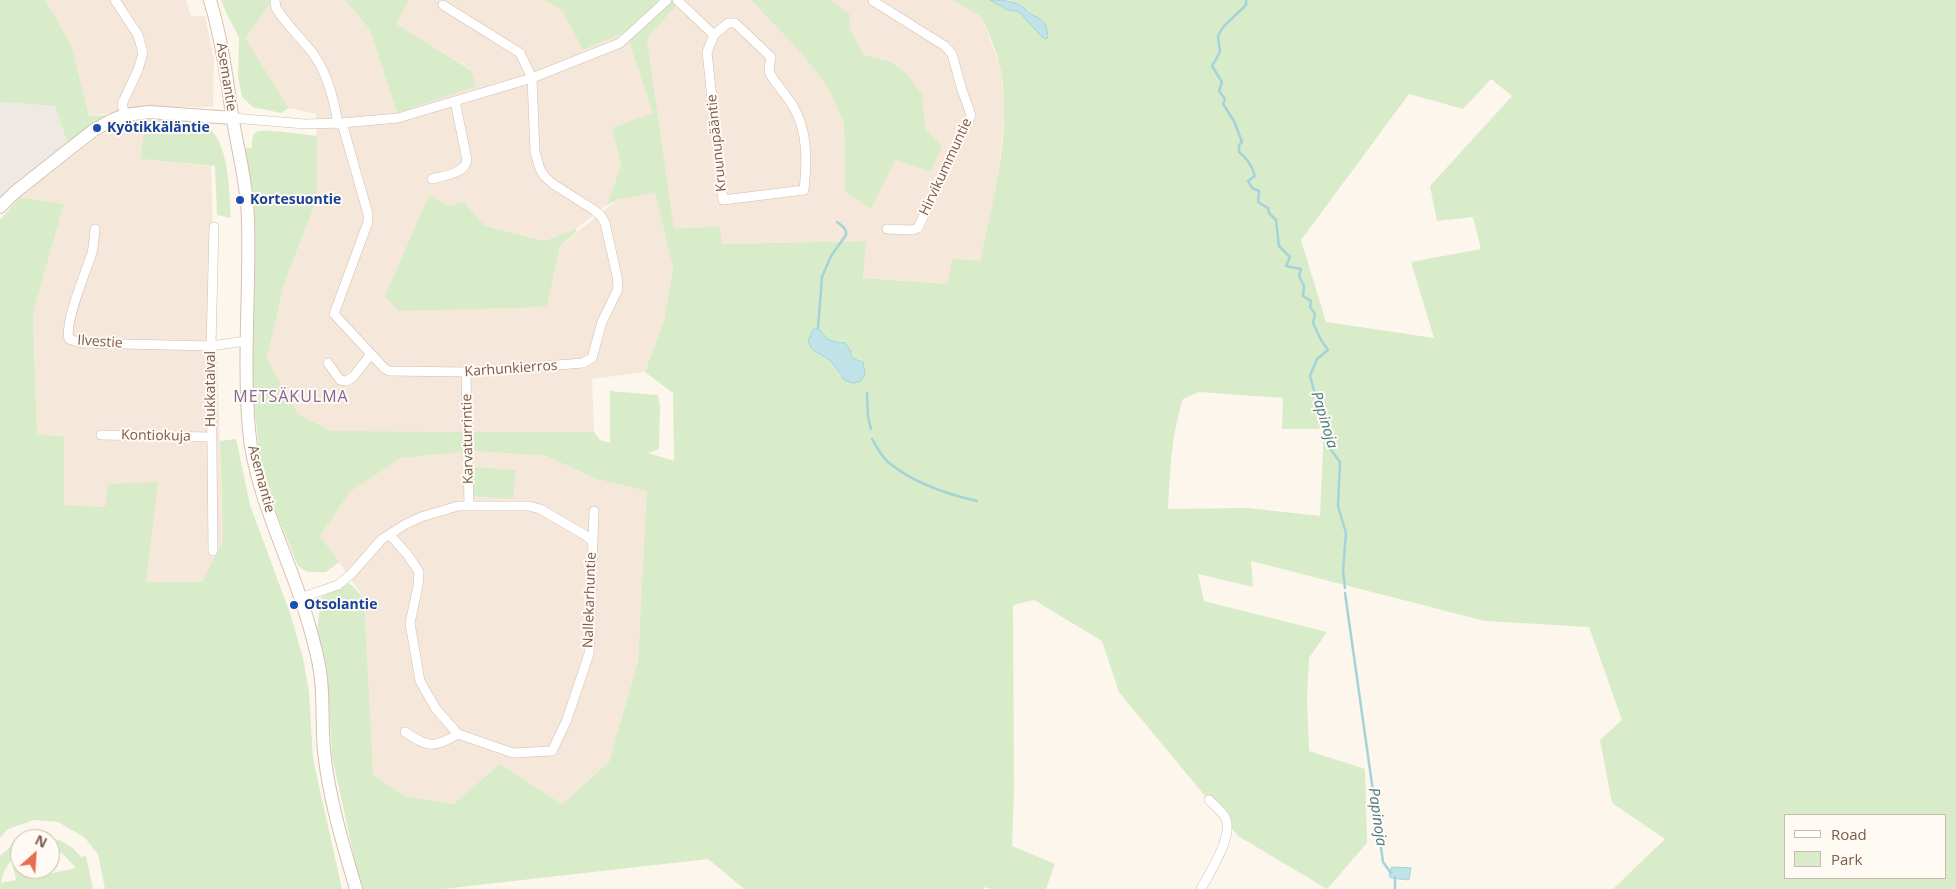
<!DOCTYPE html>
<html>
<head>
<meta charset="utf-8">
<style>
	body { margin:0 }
	#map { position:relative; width:1956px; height:889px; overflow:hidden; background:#fdf6ec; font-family:"Open Sans",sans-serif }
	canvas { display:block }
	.legend { position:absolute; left:1784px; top:814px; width:162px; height:65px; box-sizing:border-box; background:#fffaf3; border:1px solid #cabbb1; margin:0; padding:6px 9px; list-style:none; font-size:15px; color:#7a5c4d }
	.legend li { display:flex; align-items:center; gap:10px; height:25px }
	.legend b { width:25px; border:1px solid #cabbb1 }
	.north { position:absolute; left:10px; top:829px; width:50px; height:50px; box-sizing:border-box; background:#fffaf3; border:1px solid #cabbb1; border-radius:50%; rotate:26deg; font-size:14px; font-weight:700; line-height:20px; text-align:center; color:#7a5c4d }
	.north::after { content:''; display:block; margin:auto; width:18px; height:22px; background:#e76f51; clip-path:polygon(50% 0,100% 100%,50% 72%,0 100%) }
</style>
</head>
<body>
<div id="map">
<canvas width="1956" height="889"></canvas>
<ul class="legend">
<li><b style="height:6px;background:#fff"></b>Road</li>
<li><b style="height:14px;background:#d8ecc9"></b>Park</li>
</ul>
<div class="north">N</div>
</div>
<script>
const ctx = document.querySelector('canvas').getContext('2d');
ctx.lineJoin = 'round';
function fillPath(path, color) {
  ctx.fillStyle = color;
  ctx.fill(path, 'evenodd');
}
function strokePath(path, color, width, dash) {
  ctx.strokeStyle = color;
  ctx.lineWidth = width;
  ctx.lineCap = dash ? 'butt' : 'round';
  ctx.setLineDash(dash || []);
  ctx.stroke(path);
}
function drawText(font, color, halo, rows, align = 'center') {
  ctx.font = font + ' "Open Sans",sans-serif';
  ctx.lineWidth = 4;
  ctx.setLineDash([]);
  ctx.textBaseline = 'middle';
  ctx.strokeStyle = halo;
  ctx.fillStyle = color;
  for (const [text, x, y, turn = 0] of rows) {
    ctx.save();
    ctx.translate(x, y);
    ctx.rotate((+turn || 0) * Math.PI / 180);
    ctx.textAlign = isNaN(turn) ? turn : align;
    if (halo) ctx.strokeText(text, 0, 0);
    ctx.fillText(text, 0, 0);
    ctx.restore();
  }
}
const residential = new Path2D(`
	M45 0H186L191 16H205L214 59 213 107H149L89 116 71 44Z
	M273 0H345L370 30 397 113 471 69 395 24 409 0H544L562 10 583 50 626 32 654 113 612 129 621 165 607 205 576 229 544 241 485 226 464 202 547 307 560 246 617 200 655 191 673 268 664 320 645 372 592 379 594 432 331 431 298 414 267 359 284 284 317 199 316 114 289 108 244 38Z
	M681 0H751L803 55 828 88 844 124 845 190 895 160 942 146 926 130 922 94 907 74 891 62 864 55 848 28 850 14 831 0H952L982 17 1000 66 1005 107 998 179 980 261 949 284 863 278 865 241 722 244 720 226 674 230 647 39Z
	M146 119 140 159 211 166 223 540 202 582 146 583 105 507 64 505V438L37 434 33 313 64 204 20 197 99 136 129 122Z
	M474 451 546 456 596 479 648 491 638 661 609 762 562 804 500 764 453 804 404 796 372 775 364 598 320 536 350 492 401 458Z`);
const industrial = new Path2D(`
	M0 102 55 106 68 144 0 204Z`);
const green = new Path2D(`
	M0 0H45L71 44 89 116 111 115 68 144 55 106 0 102Z
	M221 0H273L245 38 289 108 281 113 253 107 242 97 238 76 239 37 227 15Z
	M345 0H409L396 24 471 70 476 86 397 113 370 30Z
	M544 0H681L647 39 674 229 720 226 722 244 866 241 863 278 948 284 952 259 980 261C993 201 1013 128 1000 67 997 50 988 33 982 17L952 0H990L1008 10 1018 11 1032 25 1049 35C1042 19 1024 7 1009 0H1956V889H1613L1665 839 1612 803 1600 740 1622 720 1589 627 1485 621 1251 561 1253 587 1198 574 1204 601 1327 632 1309 658 1307 698 1309 751 1365 769 1367 843 1327 889 1238 836 1119 692 1102 641 1034 600 1013 605 1014 792 1012 846 1055 864 1046 889H991L984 887V889H744L708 859 443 889H361L332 756 327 671 317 632 321 597 349 583 364 598 373 775 404 796 453 804 500 764 562 804 609 762 638 661 647 491 596 479 546 456 474 451 401 458 350 492 320 536 339 562 326 572H307L298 566 277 514 260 457 254 404 250 352 252 226 245 149 252 147C252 142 252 134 256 132 263 128 306 135 317 136V199L284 284 267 359 298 414 331 431 594 432 600 440 610 443V391L658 395 660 406 659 449 648 453 674 461 673 393 645 372 664 320 673 268 655 192 617 200 607 205 621 165 612 128 653 113 626 32 583 50 562 10ZM1491 79 1512 96 1430 186 1437 221 1473 217 1481 249 1411 262 1434 338 1326 322 1301 240 1409 94 1463 109ZM821 331 828 340 842 341 851 352 852 358 860 360 840 376 831 361 817 352ZM1199 392 1283 398 1282 429H1324L1320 516 1248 508 1168 509C1170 472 1171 435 1183 399ZM1785 815H1945V878H1785Z
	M751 0H831L850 14 849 28 864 55 891 62 907 74 922 94 926 130 942 146 931 171 895 160 871 209 845 191 844 124 828 88 803 55Z
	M146 119C163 121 183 120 200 124 230 131 229 193 231 218L217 215 215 166 140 159Z
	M429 196 448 206 464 202 485 226 544 241 576 229 577 231 560 246 547 307 399 311 385 296Z
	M20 197 64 204 33 313 37 434 64 437V505L105 507 108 484 158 482 146 582H202L223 540 220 441 236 439 250 505 291 616 303 658 309 692 313 759 342 889H105L98 854 84 837 58 822 34 820 8 829 0 838V220Z
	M474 467 516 470 513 499 473 496Z
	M37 836C56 837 69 842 81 857L86 856 93 889H0V856L12 845 20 839V853C9 860 3 871 1 883L16 880 12 861 20 859V869H41L43 875 76 868 62 853 50 848V839H21Z`);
const water = new Path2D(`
	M990 0C1001 0 1012 0 1021 6 1025 8 1027 12 1031 14 1044 21 1046 21 1048 37L1046 39 1042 37 1018 11 1008 10Z
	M815 328 820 330 828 340 845 343 850 350 852 358 863 362 865 374 861 381 853 383 844 380 831 361 812 349 808 341 813 330Z
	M1392 867 1411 868 1409 880 1391 878 1389 876Z`);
const stream = new Path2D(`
	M1246 0V5L1223 27 1218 36 1220 52 1212 66 1222 82 1219 91 1225 99 1223 104 1234 121 1242 142 1239 145V152C1247 158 1252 166 1255 176L1248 181 1252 188 1259 191 1258 202 1268 208 1269 213 1276 220 1279 246 1290 257 1286 266 1301 269 1299 276 1304 286 1303 296 1311 301 1310 307 1315 314 1313 323 1321 340 1328 350 1317 359 1310 376 1315 394 1322 406 1331 432V450L1340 462 1338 506 1346 533 1343 571 1345 588
	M818 328 822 277 831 256 846 235C847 228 842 226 837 222
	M867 393 868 417 871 429
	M872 439C877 447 881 456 888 462 912 482 946 494 977 501
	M1345 593 1383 862 1391 873
	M1395 889V877`);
const minor = new Path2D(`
	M115 0 138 35 143 53 138 70 122 104 125 115
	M275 0 276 8C286 24 299 36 311 51 327 71 334 99 338 124
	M677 0 714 35 707 52 723 200 804 190C807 162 808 131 793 106 786 95 777 85 770 74L769 69 771 57 735 23H728L714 35
	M874 0 873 1 945 46 952 54 962 90 971 115 918 228 912 230 887 229
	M233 118 305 124 342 123 398 118 532 78 620 43 667 0
	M342 123 368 214V222L334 314 384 368 389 371 466 372 583 363 592 358 602 322 618 289 617 276 605 223 601 216 594 210 553 184 544 176 540 169 535 152 532 78 520 53 443 5
	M432 179C445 175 463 175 467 160L455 101
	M95 229C94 237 94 245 92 253 86 271 64 323 69 339L81 343 211 346 246 341
	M328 363 340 380 347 381 354 376 371 354
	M466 372 469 505
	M101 435 211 437
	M390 535 407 554 419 572 418 586 410 623 420 681 436 709 458 734 513 753 552 751 566 722 589 654 594 511
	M213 551 211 346 214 227
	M300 598 338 585 352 573 382 539 406 524 421 517 458 506H529L540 509 585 535 592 541
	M405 732C428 748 435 748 458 734
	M1201 889C1209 873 1235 835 1225 817 1221 811 1214 805 1209 800`);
const secondary = new Path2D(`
	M210 0C222 40 227 80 233 121 239 154 247 186 248 220 250 290 243 360 249 430 253 475 271 519 287 561 299 592 310 624 317 656 325 687 321 720 324 751 329 799 343 844 356 889
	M0 207 14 193 62 155 94 130 112 120 125 115 149 112 233 118`);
const markers = [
	[97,128,5,"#1a4fb4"],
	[240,200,5,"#1a4fb4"],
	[294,605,5,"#1a4fb4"]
];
const streetNames = [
	["Asemantie",226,77,81],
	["Kruunupääntie",717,143,-96],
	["Hirvikummuntie",946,167,-65],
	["Ilvestie",100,342,4],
	["Karhunkierros",511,369,-4],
	["Hukkataival",211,389,-90],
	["Kontiokuja",156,436,1],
	["Karvaturrintie",468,439,-91],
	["Asemantie",261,479,75],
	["Nallekarhuntie",590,600,-88]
];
const transitNames = [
	["Kyötikkäläntie",107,128],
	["Kortesuontie",250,200],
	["Otsolantie",304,605]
];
const waterNames = [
	["Papinoja",1324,420,73],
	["Papinoja",1377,817,82]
];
const quarterNames = [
	["METSÄKULMA",291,397]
];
fillPath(residential, '#f5e8da');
fillPath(industrial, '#efe9e4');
fillPath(green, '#d8ecc9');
fillPath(water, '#bfe3e8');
strokePath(water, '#a5d3da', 1);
strokePath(stream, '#a5d3da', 2.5);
strokePath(minor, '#d1beb0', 10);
strokePath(secondary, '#d6c0b0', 14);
strokePath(minor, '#fff', 9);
strokePath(secondary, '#fff', 12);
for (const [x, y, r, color] of markers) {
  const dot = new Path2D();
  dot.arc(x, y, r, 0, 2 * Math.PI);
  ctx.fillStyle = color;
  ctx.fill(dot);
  strokePath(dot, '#fffaf3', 2);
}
drawText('14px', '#7a5c4d', '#fffaf3', streetNames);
drawText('bold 14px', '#164399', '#fffaf3', transitNames, 'left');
drawText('italic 15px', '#437c86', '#fffaf3', waterNames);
ctx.letterSpacing = '1px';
drawText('16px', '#846695', '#fffaf3', quarterNames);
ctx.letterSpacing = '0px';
</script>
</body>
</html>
